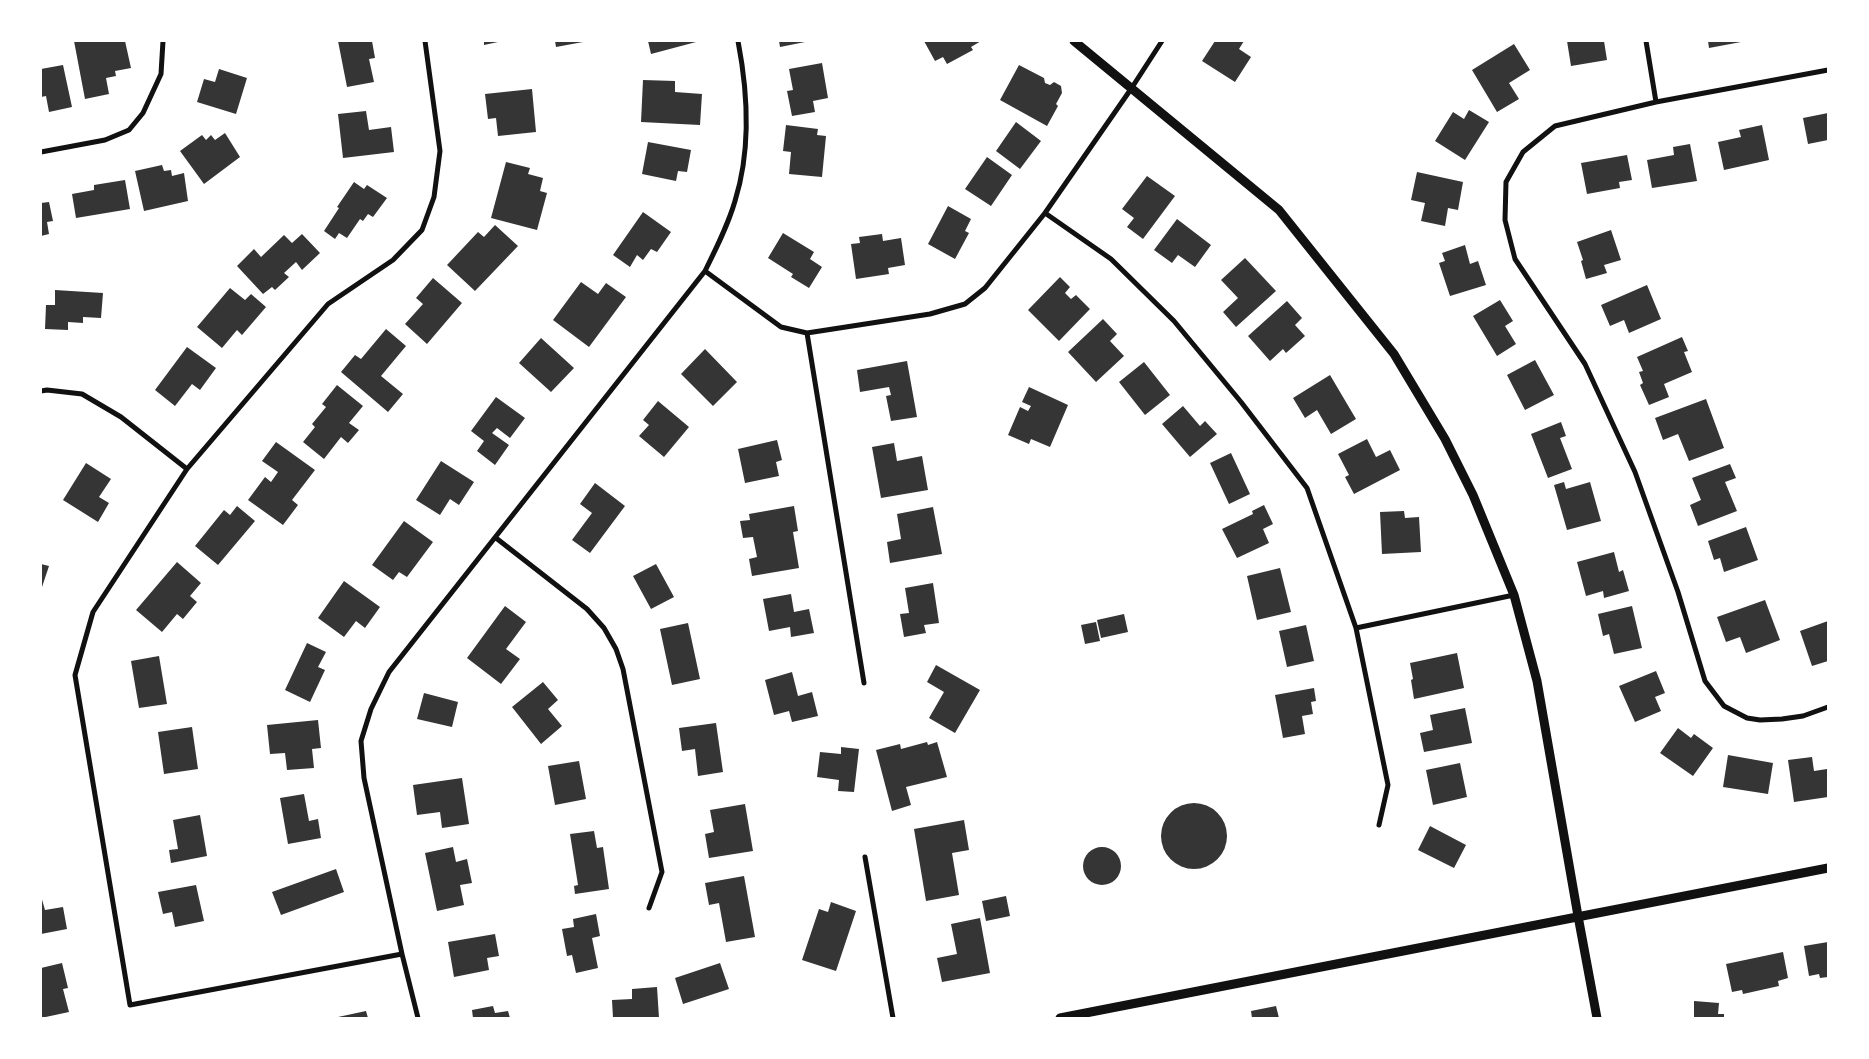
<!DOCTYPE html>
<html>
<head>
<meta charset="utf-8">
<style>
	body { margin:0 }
	#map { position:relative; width:1869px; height:1059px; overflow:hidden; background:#fff; font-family:"Roboto Condensed",sans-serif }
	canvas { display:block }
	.frame { position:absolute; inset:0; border:42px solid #fff; pointer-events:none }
</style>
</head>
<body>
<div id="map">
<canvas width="1869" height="1059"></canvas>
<div class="frame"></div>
</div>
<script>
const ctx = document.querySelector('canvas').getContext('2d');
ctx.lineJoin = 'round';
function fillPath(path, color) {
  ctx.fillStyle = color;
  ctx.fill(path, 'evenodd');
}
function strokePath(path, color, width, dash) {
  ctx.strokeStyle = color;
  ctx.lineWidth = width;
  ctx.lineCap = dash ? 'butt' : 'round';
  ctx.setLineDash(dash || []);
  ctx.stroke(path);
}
const building = new Path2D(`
	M74 41H125L131 68 115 71 116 76 106 78 109 94 85 99Z
	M338 41H372L375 58 369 59 374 82 347 87Z
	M484 41H498V42L484 45Z
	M555 41H582L583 42 556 47Z
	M648 41H696V42L651 54Z
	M779 41H805V42L780 47Z
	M924 41H981L971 47 973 50 947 64 943 57 935 61Z
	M1215 41H1244L1239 49 1251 57 1235 82 1202 61Z
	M1567 41H1604L1607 60 1571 66Z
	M1708 41H1741V42L1709 48Z
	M1514 44 1530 70 1509 83 1519 99 1497 112 1472 70Z
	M822 63 828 98 813 101 815 112 792 116 787 91 793 90 789 69Z
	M63 65 72 107 49 112 46 96 41 97V69Z
	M1019 65 1044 78 1045 83 1050 85 1054 82 1061 86 1062 93 1056 104 1058 106 1047 126 1000 100Z
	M219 69 247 78 236 114 197 102 204 79 215 82Z
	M643 80 675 81V92L702 94 700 125 641 122Z
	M532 89 536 132 498 136 496 118 488 119 485 94Z
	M1469 110 1489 122 1465 160 1435 141 1453 112 1464 119Z
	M366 111 369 130 391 127 394 152 343 158 338 114Z
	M1828 113V140L1808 144 1803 118Z
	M1016 122 1041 141 1020 169 996 151Z
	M786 125 818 129 817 135 826 136 822 177 789 174 791 152 783 151Z
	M1762 125 1769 160 1724 170 1718 142 1741 137 1739 130Z
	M225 133 240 157 204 184 180 151 202 135 206 140 211 135 215 140Z
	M648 142 691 150 687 172 678 171 676 181 642 174Z
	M1690 144 1697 181 1652 188 1647 160 1674 155 1673 147Z
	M1627 155 1632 180 1619 182 1620 188 1587 194 1581 163Z
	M987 157 1012 175 991 206 965 189Z
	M506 162 530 168 528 174 543 178 540 191 547 193 537 230 491 218Z
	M162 165 164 171 171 170 172 176 184 173 188 201 144 211 135 171Z
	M1417 172 1463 182 1458 210 1448 208 1445 226 1421 221 1425 203 1411 200Z
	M1147 176 1175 196 1143 239 1127 227 1134 218 1122 209Z
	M125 180 130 209 76 218 72 194 94 190V185Z
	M354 182 364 189 367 185 387 198 373 217 368 214 363 221 360 219 347 238 339 233 335 239 324 231 339 208 337 207Z
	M49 202 53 221 47 222 49 234 41 236V203Z
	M948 206 971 219 965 231 969 233 955 259 928 244Z
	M643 212 671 232 657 252 651 249 643 260 637 255 630 267 613 255Z
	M1177 219 1211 245 1195 267 1178 255 1172 263 1154 250Z
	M495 225 518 246 475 291 447 265 478 232 484 237Z
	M1611 230 1621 260 1604 265 1607 273 1586 279 1581 261 1583 260 1577 242Z
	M783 233 814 252 810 259 822 267 809 288 791 277 793 274 768 258Z
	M302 234 320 253 302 270 296 262 284 273 289 277 275 290 272 287 263 294 237 266 254 249 261 257 284 235 292 243Z
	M882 234 883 241 901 238 905 265 888 268 889 274 856 279 851 244 860 243 859 237Z
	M1465 245 1470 264 1478 261 1486 285 1450 296 1439 263 1445 261 1442 253Z
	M1245 258 1276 291 1236 327 1223 312 1238 298 1221 280Z
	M1060 277 1070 287 1065 293 1071 299 1076 295 1090 309 1059 341 1028 310Z
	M433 278 462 303 427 344 405 324 423 304 416 298Z
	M581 282 598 294 606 283 626 297 589 347 553 320Z
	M1647 285 1661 319 1629 333 1624 320 1610 326 1601 305Z
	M230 288 245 300 251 294 266 307 242 335 237 330 222 348 197 327Z
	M55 290 103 293 101 318 83 317V323L68 322V330L45 329 46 305H55Z
	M1500 300 1513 321 1505 326 1516 344 1497 356 1473 316Z
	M1287 301 1302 318 1295 325 1305 336 1286 353 1283 349 1270 361 1248 336Z
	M1103 319 1117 334 1110 341 1124 356 1096 382 1068 352Z
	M386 329 406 346 381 376 403 394 388 412 341 372 355 355 361 359Z
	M1682 337 1688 351 1684 352 1692 372 1664 384 1669 397 1649 405 1640 385 1643 383 1639 372 1643 371 1637 357Z
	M541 338 574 368 551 392 519 363Z
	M187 347 216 368 200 390 192 384 175 406 155 390Z
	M705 349 737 382 713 406 681 374Z
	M1535 360 1554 395 1525 410 1507 375Z
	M907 361 917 417 891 421 886 396 891 395 889 387 860 392 857 370Z
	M1144 362 1170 395 1145 415 1119 382Z
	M1330 375 1356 419 1331 434 1317 410 1305 418 1293 398Z
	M337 385 363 406 349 423 359 430 348 443 341 437 324 459 303 442 315 427 312 424 326 407 322 404Z
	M1029 387 1068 405 1050 447 1031 439 1029 444 1008 435 1020 407 1028 411 1031 406 1022 402Z
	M496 397 525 418 510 438 497 428 492 433 509 445 495 465 477 451 484 441 471 431Z
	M1706 399 1724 448 1689 461 1678 434 1663 440 1655 418Z
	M658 401 689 427 664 457 639 436 649 425 643 420Z
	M1183 406 1200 426 1205 421 1217 434 1190 457 1162 424Z
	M1561 422 1566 436 1560 438 1572 469 1548 478 1531 434Z
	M1367 439 1376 457 1390 450 1400 470 1354 494 1345 477 1349 475 1338 454Z
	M777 440 782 460 776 462 779 476 745 483 738 449Z
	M276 442 315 470 292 500 298 505 283 525 248 500 265 477 271 482 278 472 262 461Z
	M894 443 897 461 922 456 928 490 881 498 872 447Z
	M1231 453 1250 494 1229 504 1210 463Z
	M441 461 474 482 459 505 450 499 440 515 416 500Z
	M86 463 111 479 99 497 109 503 98 522 63 500Z
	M1730 464 1736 478 1725 482 1737 511 1698 526 1690 505 1701 500 1692 478Z
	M1564 482 1566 489 1590 482 1601 521 1567 530 1554 485Z
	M595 483 625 506 590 553 572 540 592 513 580 504Z
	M1264 505 1273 524 1263 529 1269 543 1237 558 1222 529 1253 514 1252 511Z
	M237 506 255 521 218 565 195 546 224 510 230 515Z
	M794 506 798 531 793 532 799 568 752 576 749 559 757 557 753 537 743 538 740 521 750 520 749 514Z
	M933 507 942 554 890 563 887 542 901 539 897 514Z
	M1404 511 1405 518 1419 517 1421 552 1382 554 1380 512Z
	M404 521 433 542 407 577 399 572 393 580 372 565Z
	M1746 527 1758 560 1724 572 1720 558 1714 560 1708 541Z
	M1614 552 1619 572 1623 570 1629 591 1604 598 1603 591 1586 596 1577 562Z
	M177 562 201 583 190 596 197 602 183 619 177 614 162 632 136 610Z
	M41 564 49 566 42 587 41 586Z
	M656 564 674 597 651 609 633 576Z
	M1280 568 1291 612 1257 620 1247 576Z
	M344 581 380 607 365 628 356 621 344 637 318 618Z
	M933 583 939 623 924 625 926 633 904 637 900 614 909 613 905 588Z
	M791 594 794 612 809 609 814 633 791 637 790 627 769 631 763 599Z
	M1765 600 1780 640 1746 653 1740 637 1726 642 1717 617Z
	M505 606 526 622 506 649 520 659 501 684 467 658Z
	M1632 606 1642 648 1614 654 1609 634 1603 636 1598 614Z
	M1124 614 1128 632 1101 638 1097 620Z
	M1828 621V661L1812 666 1800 631Z
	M1096 622 1100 641 1085 644 1081 625Z
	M688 623 700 679 672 685 660 629Z
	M1306 625 1314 661 1287 667 1279 631Z
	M307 643 326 652 318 667 325 670 310 702 285 690Z
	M1457 653 1464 688 1414 699 1411 680 1413 679 1410 663Z
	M159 656 167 704 139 708 131 661Z
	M936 665 980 690 955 733 929 718 944 692 927 682Z
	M1656 671 1665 693 1655 697 1661 711 1635 722 1619 686Z
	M792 672 798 696 812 692 818 716 792 722 789 711 774 715 765 680Z
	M543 682 558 700 548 709 562 726 541 744 512 707Z
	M1314 688 1316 701 1311 702 1313 714 1302 716 1305 734 1283 738 1275 695Z
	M424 693 458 702 452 727 417 719Z
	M1465 708 1472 743 1424 752 1420 733 1433 730 1430 715Z
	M318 720 321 748 312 749 314 768 287 770 285 753 270 754 267 725Z
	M716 723 723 772 698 776 695 749 682 751 679 728Z
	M192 727 198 769 164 774 158 732Z
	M1678 728 1691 738 1694 734 1713 748 1693 776 1660 753Z
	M927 742 928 745 937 742 947 777 906 787 911 805 892 811 876 750 900 744 901 749Z
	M841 747 859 749 854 792 838 791 839 780 817 777 820 752 841 754Z
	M1728 755 1773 763 1768 794 1723 787Z
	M1812 757 1814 771 1827 769 1828 797 1794 802 1788 760Z
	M579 761 586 799 555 805 548 766Z
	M1460 763 1467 797 1433 805 1426 770Z
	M462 778 469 824 442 828 440 812 417 815 413 785Z
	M304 794 309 821 318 819 321 838 288 844 280 798Z
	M1161 836a33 33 0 1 1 66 0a33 33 0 1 1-66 0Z
	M745 804 753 851 709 858 705 834 714 832 710 810Z
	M200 815 207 856 171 863 169 850 178 849 173 820Z
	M964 820 969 850 952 853 959 895 926 901 914 829Z
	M1430 826 1466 845 1454 868 1418 850Z
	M594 831 597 848 603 847 609 889 575 894 574 886 578 885 570 834Z
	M453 847 456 862 467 859 472 883 460 885 464 905 437 911 425 853Z
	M1083 866a19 19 0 1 1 38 0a19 19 0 1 1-38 0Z
	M336 869 344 892 281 915 272 892Z
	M744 876 755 937 726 942 719 903 709 905 705 883Z
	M196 885 204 921 175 927 172 912 163 914 158 892Z
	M41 896 45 910 63 907 67 929 41 934Z
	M1006 896 1010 916 986 921 982 901Z
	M831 902 856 911 836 971 802 960 819 909 828 912Z
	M596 914 600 936 592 938 598 968 576 973 572 955 567 956 562 929 574 927 573 919Z
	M980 918 990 973 942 982 937 958 957 954 951 924Z
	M495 934 499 956 487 958 489 970 454 977 448 942Z
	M1828 942V977L1820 978 1819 974 1809 976 1804 946Z
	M1783 952 1788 978 1778 981 1779 986 1743 994 1742 990 1732 992 1726 964Z
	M62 963 68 988 63 989 69 1012 41 1018V968Z
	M720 963 729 989 683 1004 675 978Z
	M657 987 659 1018H613L612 1000 632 999V989Z
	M1694 1001 1719 1003 1718 1014H1724V1018H1694Z
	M493 1006 495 1013 508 1011 510 1018H473L472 1010Z
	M1276 1006 1279 1018H1252L1251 1011Z
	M366 1011 368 1018H338V1017Z`);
const minor = new Path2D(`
	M1646 41 1656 102
	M1828 70 1656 102 1555 126 1523 152 1506 182 1505 220 1515 259 1585 364 1635 472 1678 592 1705 681 1724 706 1747 718 1760 720 1782 719 1803 716 1828 707
	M41 152 105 140 129 130 143 113 161 74 163 41
	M1045 213 1111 259 1174 321 1241 402 1307 488 1356 628 1388 785 1379 825
	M705 271 781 327 807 333 930 314 965 304 985 288 1045 213 1131 89 1162 41
	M807 333 864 683
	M41 391 47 390 82 394 121 417 187 469
	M496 538 587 609 604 628 616 649 623 669 662 872 649 908
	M1356 628 1514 595
	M865 857 893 1018
	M402 954 130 1005 75 675 93 612 187 469 328 304 393 260 422 230 434 197 440 151 425 41
	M418 1018 402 954 364 778 361 741 371 709 389 672 705 271C716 249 728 225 735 201 751 150 748 93 738 41`);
const tertiary = new Path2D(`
	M1074 41 1279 210 1394 354 1445 439 1473 495 1514 595 1537 681 1578 916 1597 1018
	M1060 1018 1828 868`);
fillPath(building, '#353535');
strokePath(minor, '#111', 5);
strokePath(tertiary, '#111', 9);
</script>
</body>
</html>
